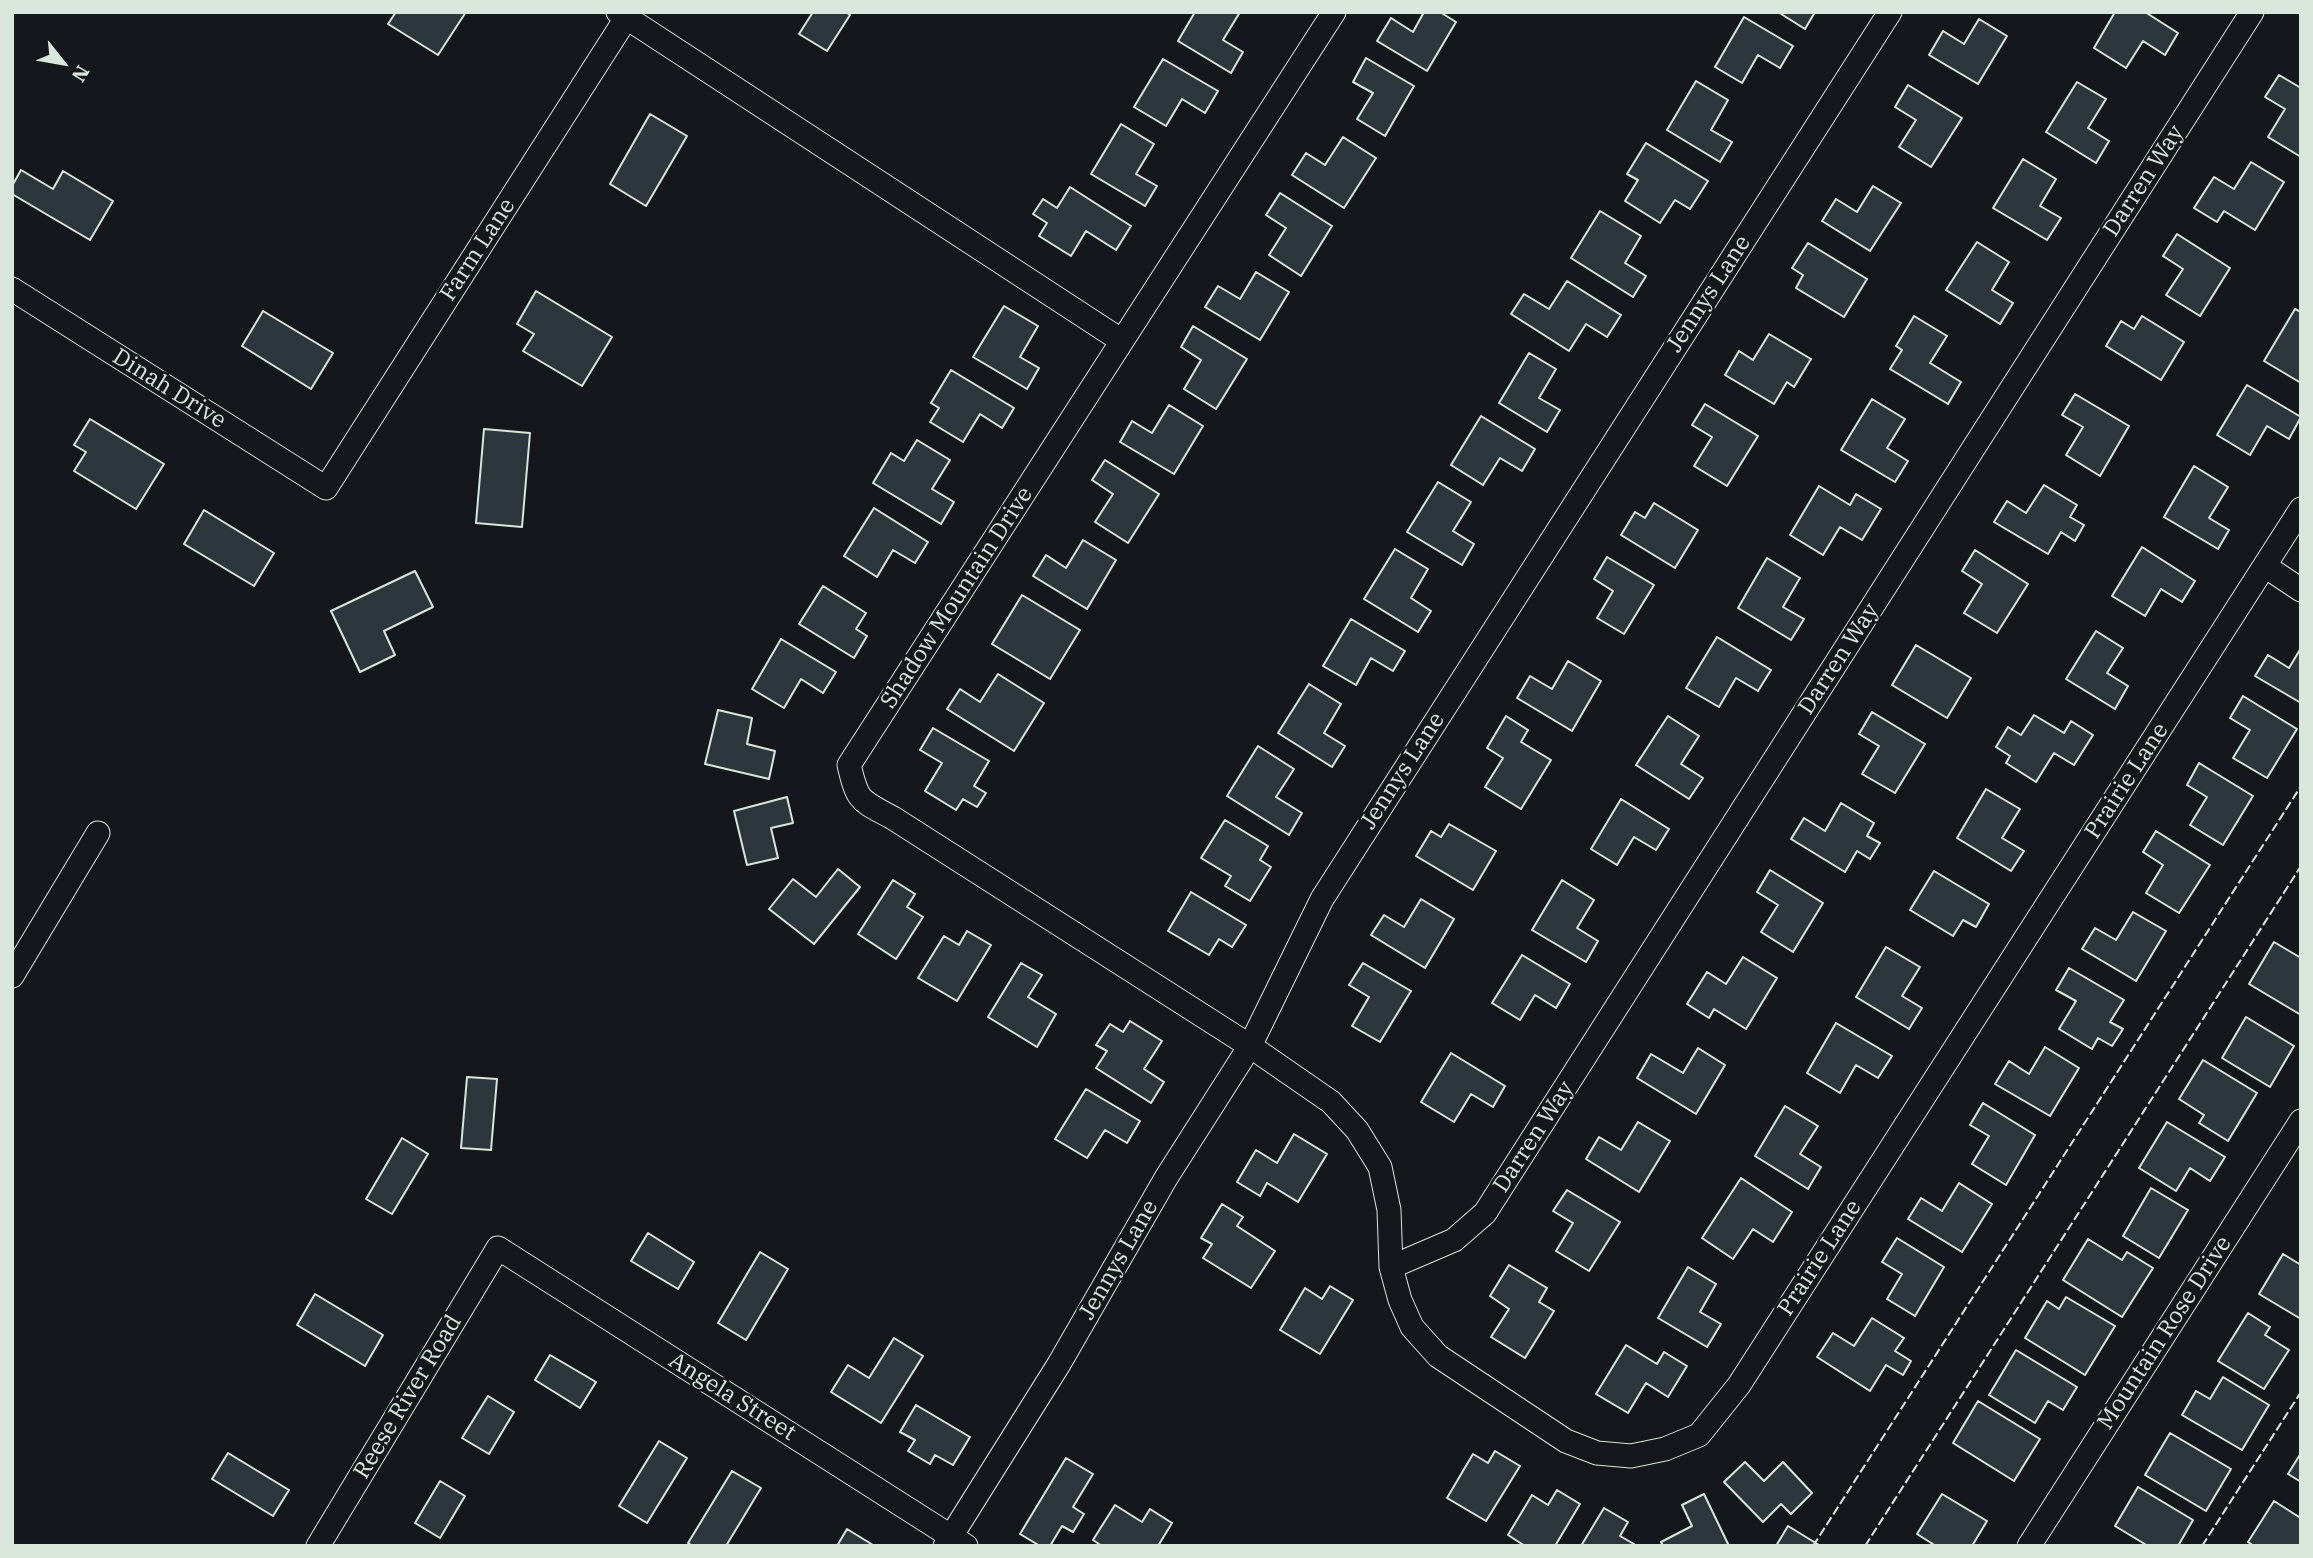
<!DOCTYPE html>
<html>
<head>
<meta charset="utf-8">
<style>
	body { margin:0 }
	#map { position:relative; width:2313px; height:1558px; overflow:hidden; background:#14181c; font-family:"IBM Plex Serif",serif }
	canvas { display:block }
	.frame { position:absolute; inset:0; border:14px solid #d8e6dc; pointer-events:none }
	.north { position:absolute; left:28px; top:28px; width:70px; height:70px; -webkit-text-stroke:5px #14181c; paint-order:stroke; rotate:121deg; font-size:19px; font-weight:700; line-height:28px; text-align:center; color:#d8e6dc }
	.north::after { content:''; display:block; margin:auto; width:24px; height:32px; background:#d8e6dc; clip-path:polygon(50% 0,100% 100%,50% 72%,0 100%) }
</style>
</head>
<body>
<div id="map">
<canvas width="2313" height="1558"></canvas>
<div class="frame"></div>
<div class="north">N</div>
</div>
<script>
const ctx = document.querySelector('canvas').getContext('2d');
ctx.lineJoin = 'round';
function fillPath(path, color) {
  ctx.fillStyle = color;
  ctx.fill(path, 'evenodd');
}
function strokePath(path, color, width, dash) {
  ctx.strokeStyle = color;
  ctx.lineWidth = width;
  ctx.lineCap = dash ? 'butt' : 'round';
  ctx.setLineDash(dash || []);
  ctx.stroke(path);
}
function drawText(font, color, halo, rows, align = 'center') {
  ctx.font = font + ' "IBM Plex Serif",serif';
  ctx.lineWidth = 5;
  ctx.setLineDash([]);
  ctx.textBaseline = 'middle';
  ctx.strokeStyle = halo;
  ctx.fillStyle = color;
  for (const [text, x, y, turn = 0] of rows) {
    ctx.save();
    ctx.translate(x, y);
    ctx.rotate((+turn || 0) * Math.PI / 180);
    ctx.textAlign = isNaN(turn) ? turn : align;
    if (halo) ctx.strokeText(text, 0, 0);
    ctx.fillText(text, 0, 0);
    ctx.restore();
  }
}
const building = new Path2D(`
	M396 12H466L438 55 388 24Z
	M813 12H846L850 15 827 51 799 34Z
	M1195 12H1240L1223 40 1243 52 1231 73 1178 41Z
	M1424 12H1440L1456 22 1427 71 1377 41 1391 18 1413 32Z
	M1778 12H1815L1805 29Z
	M2115 12H2145L2178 33 2165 55 2143 41 2126 68 2094 48Z
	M1744 17 1793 46 1780 68 1758 55 1742 83 1715 67Z
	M1979 19 2007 36 1978 84 1929 55 1943 31 1964 44Z
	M1366 58 1414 86 1385 136 1357 119 1373 93 1353 82Z
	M1163 59 1218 91 1205 113 1182 99 1166 126 1134 107Z
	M2279 75 2301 88V157L2268 137 2285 109 2265 97Z
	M1696 81 1728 100 1711 130 1732 142 1720 162 1667 130Z
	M2077 82 2106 99 2088 128 2109 141 2096 163 2046 132Z
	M1908 85 1962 118 1931 167 1899 147 1916 120 1895 107Z
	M650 114 687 136 646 206 610 184Z
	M1121 124 1154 144 1136 174 1157 186 1145 206 1091 174Z
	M1343 137 1376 158 1344 208 1292 175 1306 153 1325 165Z
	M1646 143 1708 181 1690 209 1675 200 1660 223 1625 201 1638 180 1627 174Z
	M2023 159 2056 179 2040 206 2061 218 2047 240 1993 208Z
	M2251 162 2284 182 2255 230 2224 211 2217 222 2194 208 2214 177 2234 189Z
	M21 170 53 189 63 171 113 201 90 240 12 194V186Z
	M1873 186 1901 203 1870 251 1822 221 1836 199 1857 212Z
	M1070 187 1131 226 1116 250 1086 231 1071 256 1039 236 1047 223 1033 214 1043 199 1057 208Z
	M1280 193 1332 226 1301 276 1269 255 1286 228 1266 215Z
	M1600 211 1641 236 1625 263 1646 276 1633 297 1571 258Z
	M2177 234 2230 268 2200 316 2166 295 2183 269 2163 256Z
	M1977 242 2009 262 1992 290 2013 303 2000 324 1946 290Z
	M1808 243 1867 279 1844 317 1796 288 1803 275 1792 268Z
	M1256 272 1289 292 1260 340 1205 307 1218 286 1240 299Z
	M1567 281 1621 315 1607 337 1586 324 1569 351 1511 314 1524 294 1549 309Z
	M536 291 612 337 582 386 523 351 534 334 517 324Z
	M1004 306 1038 326 1020 357 1039 368 1027 389 973 357Z
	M2295 309 2301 312V383L2264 361Z
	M263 311 333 353 311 389 242 346Z
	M1914 316 1947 336 1930 363 1961 382 1948 404 1890 369 1902 350 1896 346Z
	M2142 316 2184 342 2161 380 2106 346 2121 321 2134 329Z
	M1193 326 1247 359 1216 409 1184 389 1201 360 1181 347Z
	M1769 334 1811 359 1794 387 1787 382 1774 404 1725 375 1739 351 1753 360Z
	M1529 353 1556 369 1539 398 1560 410 1547 432 1499 403Z
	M951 370 1014 408 1002 428 980 414 963 442 930 422 939 408 931 403Z
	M2247 385 2301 417 2289 439 2267 426 2250 455 2217 435Z
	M2075 394 2129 426 2100 476 2066 455 2083 427 2062 415Z
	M1872 399 1905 419 1887 448 1908 461 1895 482 1841 450Z
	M1705 404 1758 436 1727 486 1694 466 1712 437 1692 425Z
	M1169 405 1203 426 1174 474 1120 442 1132 421 1152 433Z
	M1481 416 1535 449 1522 471 1500 458 1483 485 1451 465Z
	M90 419 164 464 136 509 74 471 86 452 74 445Z
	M484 429 530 433 522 527 476 523Z
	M917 440 950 460 932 489 954 502 941 524 873 483 891 453 904 461Z
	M1105 460 1159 494 1128 543 1095 522 1113 494 1092 480Z
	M2194 466 2228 487 2209 518 2229 530 2218 549 2164 517Z
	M1438 482 1471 502 1453 531 1474 544 1462 565 1407 532Z
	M2044 485 2077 505 2070 517 2084 525 2075 541 2061 532 2048 554 1994 522 2007 501 2026 513Z
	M1819 486 1850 505 1856 494 1881 509 1862 540 1840 527 1823 555 1790 535Z
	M1654 503 1698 530 1675 568 1621 535 1635 512 1645 518Z
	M874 508 928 542 915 563 893 550 877 577 844 556Z
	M204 510 274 553 254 586 184 544Z
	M1083 540 1116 560 1087 609 1033 576 1046 555 1066 568Z
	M2142 547 2195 581 2182 602 2161 589 2145 616 2112 596Z
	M1395 549 1428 569 1411 598 1431 611 1418 632 1364 599Z
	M1975 550 2028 584 1997 633 1964 613 1982 584 1962 571Z
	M1607 557 1654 585 1624 634 1597 618 1613 591 1594 579Z
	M1767 558 1800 578 1783 607 1804 619 1791 640 1738 608Z
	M415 571 433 607 384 631 395 655 360 672 331 611Z
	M823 586 866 613 856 629 867 636 854 658 799 624Z
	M1022 595 1080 630 1050 679 992 644Z
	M1351 619 1405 651 1393 671 1371 658 1356 685 1323 666Z
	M2096 631 2123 648 2107 673 2128 686 2115 709 2066 679Z
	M1717 637 1771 670 1758 691 1736 678 1719 707 1686 688Z
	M781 639 836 672 823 693 801 679 784 708 752 689Z
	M1916 645 1971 678 1947 718 1892 685Z
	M2301 648V703L2255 676 2268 655 2289 668Z
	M1568 661 1601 681 1572 731 1517 698 1530 676 1552 689Z
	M998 674 1044 703 1014 751 947 709 960 689 980 702Z
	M1309 684 1341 704 1324 733 1345 746 1332 767 1278 733Z
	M2243 696 2297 729 2267 778 2233 758 2250 730 2230 718Z
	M718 710 752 718 747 744 775 751 769 779 705 764Z
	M1872 712 1925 744 1895 793 1862 774 1879 746 1859 734Z
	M2034 715 2064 733 2071 721 2093 735 2074 765 2054 753 2036 782 2006 763 2010 756 1996 747 2008 727 2021 735Z
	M1506 716 1528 730 1521 742 1551 760 1521 809 1485 787 1503 758 1487 748Z
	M1668 716 1699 736 1681 764 1703 778 1689 799 1636 765Z
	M933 728 989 761 974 786 986 793 977 807 963 799 956 810 925 791 942 763 920 750Z
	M1258 746 1294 769 1276 797 1302 813 1289 835 1227 796Z
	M2199 763 2253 796 2223 845 2190 825 2207 797 2187 785Z
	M1986 789 2020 809 2002 838 2024 851 2011 871 1957 838Z
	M787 797 793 823 771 828 778 858 747 865 734 811Z
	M1621 799 1669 829 1656 850 1634 837 1617 865 1591 849Z
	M1841 803 1874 823 1867 836 1880 843 1870 859 1857 851 1845 872 1791 839 1804 818 1825 831Z
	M1225 820 1268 846 1260 860 1271 867 1250 901 1225 886 1231 876 1201 858Z
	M1449 824 1496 851 1473 890 1416 856 1431 831 1441 837Z
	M2156 831 2210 865 2179 913 2146 893 2163 865 2143 852Z
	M838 869 860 887 814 944 769 909 793 879 816 897Z
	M1770 870 1823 903 1793 952 1761 932 1778 905 1757 892Z
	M1934 871 1989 904 1976 927 1963 920 1953 936 1910 910Z
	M893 880 915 894 907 907 923 917 896 959 858 934Z
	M1562 880 1594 900 1577 928 1598 941 1586 962 1532 930Z
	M1191 892 1246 925 1232 947 1219 939 1209 955 1168 931Z
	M1421 899 1454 919 1425 968 1371 935 1384 915 1404 927Z
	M2133 912 2166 931 2136 981 2082 949 2095 928 2116 940Z
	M967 931 991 945 957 1001 918 978 944 936 959 945Z
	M2274 942 2301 958V1015L2249 984Z
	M1886 947 1920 967 1902 996 1922 1008 1909 1029 1856 997Z
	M1522 955 1570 984 1556 1008 1535 995 1520 1020 1492 1003Z
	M1743 957 1777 978 1746 1029 1714 1009 1709 1018 1687 1004 1707 972 1726 984Z
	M1021 963 1042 975 1028 997 1056 1014 1037 1047 988 1017Z
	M1363 963 1411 991 1380 1042 1352 1026 1369 997 1349 985Z
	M2069 968 2124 1000 2110 1022 2123 1029 2112 1046 2098 1038 2092 1049 2059 1029 2076 1001 2056 990Z
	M2246 1017 2294 1046 2270 1087 2222 1058Z
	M1130 1021 1162 1041 1144 1069 1164 1082 1151 1103 1096 1068 1107 1051 1096 1045 1110 1024 1123 1032Z
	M1836 1023 1892 1056 1878 1078 1856 1065 1840 1093 1807 1073Z
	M2045 1047 2079 1068 2050 1116 1995 1084 2009 1061 2029 1074Z
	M1698 1048 1725 1065 1696 1114 1637 1078 1651 1054 1683 1073Z
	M1451 1053 1505 1086 1493 1107 1471 1094 1454 1122 1421 1102Z
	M2203 1060 2257 1093 2228 1141 2199 1123 2204 1115 2179 1099Z
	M467 1077 497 1079 491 1150 461 1148Z
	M1086 1089 1140 1121 1127 1143 1105 1130 1087 1158 1055 1139Z
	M1983 1103 2035 1135 2006 1185 1972 1164 1989 1136 1970 1125Z
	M1785 1106 1818 1126 1800 1154 1821 1167 1808 1189 1755 1156Z
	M1638 1122 1670 1141 1639 1192 1586 1159 1599 1137 1621 1150Z
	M2167 1122 2225 1157 2210 1181 2190 1168 2176 1191 2139 1168Z
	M1294 1134 1327 1154 1298 1202 1267 1183 1260 1196 1237 1182 1256 1150 1277 1163Z
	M402 1138 428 1154 392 1214 366 1199Z
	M1741 1178 1792 1212 1773 1242 1753 1229 1733 1259 1702 1238Z
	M1959 1183 1992 1204 1962 1252 1908 1219 1921 1198 1942 1211Z
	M2151 1188 2188 1210 2159 1258 2123 1236Z
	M1567 1190 1620 1222 1589 1271 1556 1251 1573 1223 1553 1211Z
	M1222 1204 1243 1217 1237 1226 1275 1251 1251 1288 1203 1258 1212 1244 1201 1238Z
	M648 1233 694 1262 678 1289 631 1261Z
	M1897 1238 1944 1267 1915 1316 1887 1299 1902 1274 1882 1262Z
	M2088 1239 2122 1260 2127 1252 2153 1268 2122 1317 2063 1280Z
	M760 1252 788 1269 746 1340 718 1323Z
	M2283 1254 2301 1265V1319L2259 1294Z
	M1509 1265 1547 1288 1539 1302 1554 1311 1525 1358 1491 1337 1509 1309 1490 1296Z
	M1688 1267 1716 1284 1700 1312 1721 1324 1707 1347 1658 1318Z
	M1330 1286 1353 1300 1320 1354 1280 1330 1305 1288 1322 1299Z
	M315 1294 383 1335 365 1366 297 1325Z
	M2066 1297 2115 1326 2085 1375 2025 1338 2047 1301 2059 1309Z
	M2248 1313 2270 1327 2265 1335 2289 1350 2264 1389 2218 1361Z
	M1872 1318 1904 1338 1895 1351 1911 1361 1903 1375 1886 1365 1870 1391 1817 1357 1833 1333 1854 1346Z
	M894 1338 923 1356 881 1423 831 1392 848 1365 869 1378Z
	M1626 1345 1657 1364 1664 1352 1687 1366 1668 1397 1646 1383 1628 1413 1596 1394Z
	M2016 1350 2077 1387 2063 1410 2048 1401 2035 1423 1989 1395Z
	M550 1355 596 1382 580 1408 535 1380Z
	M2223 1377 2269 1405 2242 1450 2182 1415 2196 1391 2210 1399Z
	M488 1396 514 1412 489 1454 462 1438Z
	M1978 1401 2040 1439 2014 1481 1953 1443Z
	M916 1405 970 1437 953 1465 935 1455 930 1464 908 1451 915 1440 900 1432Z
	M2170 1433 2231 1469 2206 1511 2145 1475Z
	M659 1441 687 1458 647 1523 619 1506Z
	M1495 1451 1520 1466 1486 1521 1447 1498 1473 1454 1488 1463Z
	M228 1453 289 1490 273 1516 212 1479Z
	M2301 1453V1482L2288 1474Z
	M1066 1458 1093 1474 1073 1507 1084 1514 1073 1532 1062 1526 1050 1546H1040L1020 1534Z
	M1745 1462 1764 1481 1783 1462 1812 1493 1791 1514 1781 1504 1763 1522 1724 1482Z
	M732 1471 761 1488 726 1546H693L688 1543Z
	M440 1481 465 1496 440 1538 415 1523Z
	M2138 1487 2193 1520 2178 1546H2148L2115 1526Z
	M1557 1490 1580 1504 1555 1546H1525L1508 1535 1532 1495 1548 1505Z
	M1704 1494 1729 1546H1663L1661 1542 1692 1526 1682 1505Z
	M1942 1494 1987 1521 1972 1546H1936L1917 1534Z
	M2274 1501 2299 1517 2301 1515V1546H2254L2248 1542Z
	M1115 1505 1142 1522 1150 1509 1172 1523 1158 1546H1102L1093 1540Z
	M1604 1508 1628 1522 1620 1536 1634 1544 1633 1546H1581Z
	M1788 1526 1819 1545V1546H1776Z
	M847 1529 873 1545V1546H837Z`);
const street = new Path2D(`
	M618 12 1122 341
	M1334 12 849 765C858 803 860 800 893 818L1250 1046 1331 1102 1357 1130 1380 1167 1389 1210 1391 1267 1400 1300 1412 1327 1438 1356 1566 1441 1597 1453 1631 1456 1665 1449 1699 1435 1739 1385 2301 509
	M12 289 326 488 630 12
	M2265 566 2301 590
	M12 976 98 833
	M1391 1267 1454 1240 1485 1213 2252 12
	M318 1546 498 1248 966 1546
	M945 1546 1059 1364 1166 1178 1250 1046 1322 899 1890 12
	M2029 1546 2301 1121`);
const fence = new Path2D(`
	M1813 1546 2301 786
	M1865 1546 2301 866
	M2202 1546 2301 1392`);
const streetNames = [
	["Darren Way",2144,181,-57],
	["Farm Lane",478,250,-57],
	["Jennys Lane",1709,294,-57],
	["Dinah Drive",169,389,32],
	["Shadow Mountain Drive",957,598,-57],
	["Darren Way",1839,659,-57],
	["Jennys Lane",1403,771,-57],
	["Prairie Lane",2127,781,-57],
	["Darren Way",1534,1137,-57],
	["Prairie Lane",1820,1258,-57],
	["Jennys Lane",1119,1260,-60],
	["Mountain Rose Drive",2165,1333,-57],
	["Reese River Road",408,1397,-59],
	["Angela Street",732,1397,32]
];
fillPath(building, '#2c363c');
strokePath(building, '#d8e6dc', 2);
strokePath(street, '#d8e6dc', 25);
strokePath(street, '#14181c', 23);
strokePath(fence, '#d8e6dc', 2, [9, 3.5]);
drawText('23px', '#d8e6dc', '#14181c', streetNames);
</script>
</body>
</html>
